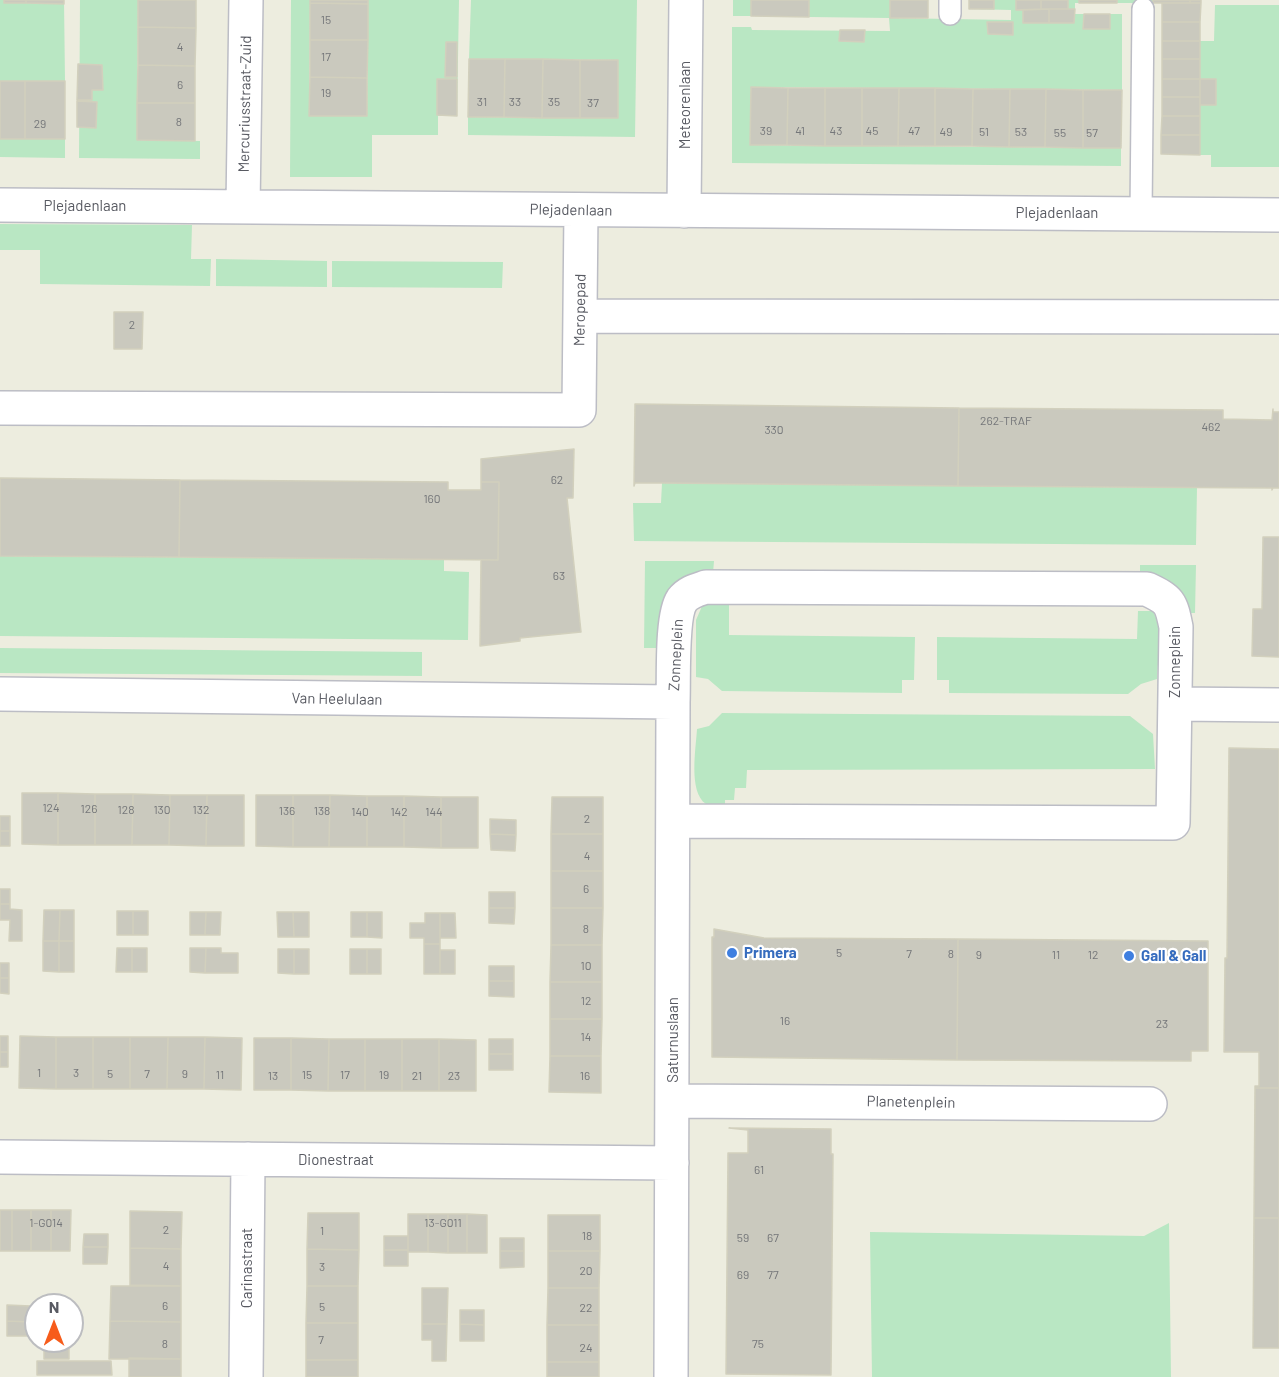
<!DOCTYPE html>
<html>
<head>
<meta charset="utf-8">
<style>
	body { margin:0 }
	#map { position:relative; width:1279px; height:1377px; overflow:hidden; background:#ededdf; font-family:Barlow,sans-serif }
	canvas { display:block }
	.north { position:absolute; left:24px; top:1293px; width:60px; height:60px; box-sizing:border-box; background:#fff; border:2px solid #bcbdc0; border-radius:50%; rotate:0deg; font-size:16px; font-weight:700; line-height:24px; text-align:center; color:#585a62 }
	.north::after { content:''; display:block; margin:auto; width:21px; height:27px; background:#f75c1b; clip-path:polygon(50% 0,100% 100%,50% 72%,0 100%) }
</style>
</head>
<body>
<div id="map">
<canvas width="1279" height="1377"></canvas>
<div class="north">N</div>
</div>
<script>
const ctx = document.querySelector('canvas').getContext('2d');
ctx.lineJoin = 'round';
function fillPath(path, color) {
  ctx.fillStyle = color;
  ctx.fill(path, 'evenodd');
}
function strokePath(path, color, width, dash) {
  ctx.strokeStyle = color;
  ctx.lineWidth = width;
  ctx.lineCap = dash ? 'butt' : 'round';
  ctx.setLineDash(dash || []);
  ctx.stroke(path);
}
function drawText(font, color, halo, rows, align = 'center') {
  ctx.font = font + ' Barlow,sans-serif';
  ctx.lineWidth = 4.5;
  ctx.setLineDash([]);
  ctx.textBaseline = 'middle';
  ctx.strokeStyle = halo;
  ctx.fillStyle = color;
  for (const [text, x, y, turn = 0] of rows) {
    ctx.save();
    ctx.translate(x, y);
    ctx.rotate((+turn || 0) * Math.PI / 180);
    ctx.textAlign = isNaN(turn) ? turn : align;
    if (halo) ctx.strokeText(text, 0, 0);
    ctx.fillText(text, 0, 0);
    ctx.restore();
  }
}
const green = new Path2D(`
	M0 0H64L65 81H0Z
	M80 0H138L137 140 200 141V159L79 158Z
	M291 0H310L309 115H367L368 0H459L457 116H438V135H372V177H290Z
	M471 0H637L635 137 468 135V117L618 118V60L469 59Z
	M733 0H751V16H733Z
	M809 0H890V18L1011 20V10L969 9V0H1201V3H1075V14H1122V90L751 87 750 145 1121 148V166L732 163V27H751L752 30 890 31 889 18 809 17Z
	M1215 5H1279V167H1211V155H1200V41H1214Z
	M0 139H65V158L0 157Z
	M0 224 192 225 191 259H211L210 286 40 284V250H0Z
	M216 259 327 261V287L216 286Z
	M332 261 503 262 502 288 332 287Z
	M662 483 1197 488 1196 545 634 541 633 503H661Z
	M0 556 444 559V571L469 572 468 640 0 636Z
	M645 561H714L713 573 662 607 659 622 658 648H644Z
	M1140 565H1196L1195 613H1189L1140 573Z
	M729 599V635L915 637 914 680H902V693L722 691 708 679 696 677V620L703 604Z
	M1138 611H1153C1163 630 1158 658 1157 679L1141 684 1128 694 949 693V680H937V637L1137 639Z
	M0 648 422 652V676L0 673Z
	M722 713 1130 716 1153 734 1155 769 747 770 746 788H735L734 800H725V808C719 807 712 807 706 804 688 792 696 748 697 729L709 726Z
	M1169 1223 1171 1377H872L870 1232 1144 1236Z`);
const building = new Path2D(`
	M4 0H26V3H4Z
	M26 0H64V4L26 3Z
	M138 0H196V28L138 27Z
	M310 0H368V4L310 3Z
	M751 0H809V17L751 16Z
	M890 0H928V18H890Z
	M969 0H994V9H969Z
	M1016 0H1041V9L1016 10Z
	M1041 0H1068V9H1041Z
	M1079 0H1117V3H1079Z
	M1153 0H1190V3H1153Z
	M1190 0H1201V3H1190Z
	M310 3 368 4V40H310Z
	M1162 3H1201L1200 22H1162Z
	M1049 9H1075L1074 23H1049Z
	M1049 9V23H1023V10Z
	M1084 14H1110V29H1083Z
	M987 22H1013V35L988 34Z
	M1162 22H1200V41H1162Z
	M138 27 196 28 195 66 138 65Z
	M840 30H865L864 42 839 41Z
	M310 40H368L367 78 310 77Z
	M1162 41H1200V59H1162Z
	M446 42H457V77H445Z
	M469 59H505L504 117H468Z
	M505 59H543L542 118 504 117Z
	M543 59 580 60V118H542Z
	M1162 59H1200V79H1162Z
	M580 60H618V118H580Z
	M78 64 102 65 103 90H92V100H77Z
	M138 65 195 66V103H137Z
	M310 77 367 78V116H309Z
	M437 79H457V116L437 115Z
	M1162 79H1200V97H1162Z
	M1200 79H1216V105H1200Z
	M0 81H25V139H0Z
	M25 81H65V139H25Z
	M751 87 788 88 787 145H750Z
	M788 88H825V146L787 145Z
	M825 88H862V146H825Z
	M862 88H899L898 146H862Z
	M899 88H935V146H898Z
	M935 88 973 89 972 146H935Z
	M973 89H1010L1009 147 972 146Z
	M1010 89H1046L1045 147H1009Z
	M1046 89 1083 90V148L1045 147Z
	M1083 90H1122L1121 148H1083Z
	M1162 97H1200V116H1162Z
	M77 101 97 102 96 128 77 127Z
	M137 103H195V141L137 140Z
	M1162 116H1200V135H1161Z
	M1161 135H1200V155L1161 154Z
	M114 312H143L142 349H114Z
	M635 404 959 408 958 486 662 483H635L634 486Z
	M959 408 1223 410V419L1272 420 1273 409V412H1279V488H1273L1272 490V488L958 486Z
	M574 449 573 498H567L581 632 520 638V641L480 646 481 560H498L499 482H481V459Z
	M0 478 180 480 179 557 0 556Z
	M180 480 448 482V490H481V482H499L498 560 179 557Z
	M1263 537H1279V657L1252 656 1253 609H1262Z
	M1229 748 1279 749V1088H1255V1086H1259V1052H1224L1225 958H1227Z
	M22 793H58V845L22 844Z
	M58 793 95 794V845H58Z
	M95 794H133L132 845H95Z
	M133 794 170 795 169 845H132Z
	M170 795H207L206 846 169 845Z
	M207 795H244V846H206Z
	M256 795H293V847L256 846Z
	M293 795H330L329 847H293Z
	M330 795 367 796V847H329Z
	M367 796H404V847H367Z
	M404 796 441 797V848L404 847Z
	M441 797H478V848H441Z
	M552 797H603V834H551Z
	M0 816H10V831H0Z
	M490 819 516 820V835L490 834Z
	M0 831H10V846H0Z
	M490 834 516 835 515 851 491 850Z
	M551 834H603V871H551Z
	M551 871H603V908H551Z
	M0 889H10V904H0Z
	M489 892H515V908H489Z
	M0 904H10V909L22 910V941H9L10 920H0Z
	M489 908H515L514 924 489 923Z
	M551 908H603L602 945H551Z
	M44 910H60L59 941H43Z
	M60 910H74V941H59Z
	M117 911H133V935H117Z
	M133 911H148V935H133Z
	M190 912H206L205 935H190Z
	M206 912H221L220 935H205Z
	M277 912H293L294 937H278Z
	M293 912H309V937H294Z
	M351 912H367V937H351Z
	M367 912H382V938L367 937Z
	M425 913H440V944H424V938H410V923H425Z
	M440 913H455L456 938H440Z
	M714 929 764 938 958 939 957 1060 712 1057V937H714Z
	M958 939 1208 941V1051H1191V1061L957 1060Z
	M43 941H59V972L43 971Z
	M59 941H74V972H59Z
	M424 944H440V974H424Z
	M551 945H602V982H550Z
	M117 948H132V972H116Z
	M132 948H147V972H132Z
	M190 948H206L205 973 190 972Z
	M206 948H221V953H238V973H205Z
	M278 949H294V974L278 973Z
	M294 949H309V974H294Z
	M350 949H367V974H350Z
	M367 949H381V974H367Z
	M440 950H455V974H440Z
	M0 963H9V978H0Z
	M489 966H514V981H489Z
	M0 978H9V994L0 993Z
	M489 981H514V997L489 996Z
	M550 982H602V1019H550Z
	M550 1019H602L601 1056H550Z
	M0 1036H8V1052H0Z
	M20 1036 56 1037V1089L19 1088Z
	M56 1037H93V1089H56Z
	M93 1037H130V1089H93Z
	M130 1037H168L167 1089H130Z
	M168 1037H205L204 1089H167Z
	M205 1037 242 1038 241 1090 204 1089Z
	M254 1038H291V1090H254Z
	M291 1038 329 1039 328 1091 291 1090Z
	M329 1039H365V1091H328Z
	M365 1039H402V1091H365Z
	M402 1039H439V1091H402Z
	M439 1039 476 1040V1091H439Z
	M489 1039H513V1054H489Z
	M0 1052H8V1067H0Z
	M489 1054H513V1070H489Z
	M550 1056H601V1093L549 1092Z
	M1255 1088H1279V1218H1254Z
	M729 1128 831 1129V1154H833L831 1375 726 1374 728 1153H748V1130Z
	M0 1210H12V1251H0Z
	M12 1210H31V1251H12Z
	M31 1210H51V1251H31Z
	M51 1210H71L70 1251H51Z
	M130 1211 182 1212 181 1249 130 1248Z
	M308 1213H359V1250L307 1249Z
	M408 1214H428V1252H408Z
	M428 1214H448V1253L428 1252Z
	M448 1214H467V1253H448Z
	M467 1214 487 1215V1253H467Z
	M548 1215H600V1251H548Z
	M1254 1218H1279V1348H1253Z
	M84 1234H108V1247H83Z
	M384 1236H408V1250H384Z
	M500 1238H524V1251H500Z
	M83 1247H108L107 1264H83Z
	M130 1248 181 1249V1286L130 1285Z
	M307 1249 359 1250 358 1286H307Z
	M384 1250H408V1266H384Z
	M500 1251H524V1267L500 1268Z
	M548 1251H600L599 1288H548Z
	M111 1286H181V1322L110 1321Z
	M307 1286H358V1323H306Z
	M422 1288H448L447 1324H422Z
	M548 1288H599V1325H547Z
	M7 1305 31 1306V1322L7 1321Z
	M460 1310H484V1325L460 1324Z
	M7 1321 31 1322V1336H7Z
	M110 1321 181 1322V1359H109Z
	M306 1323H358V1360H306Z
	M422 1324H447L446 1361H432V1340H422Z
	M460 1324 484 1325V1341H460Z
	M547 1325H599V1362H547Z
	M44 1346 69 1347V1359H44Z
	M129 1358 181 1359V1377H129Z
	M306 1360H358V1377H306Z
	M37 1361H111L112 1375H37Z
	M547 1362H599V1377H547Z`);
const service = new Path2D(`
	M950 14V0
	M1141 214 1143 9`);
const minor = new Path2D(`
	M0 205 1279 215
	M243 207 246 0
	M684 211 686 0
	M580 316 1279 317
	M0 408 579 410 581 210
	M0 694 673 702
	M1175 704 1279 705
	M672 1101 1150 1104
	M0 1157 672 1163
	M246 1377 248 1159
	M671 1377 673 702C674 680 671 616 682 600 688 592 697 590 706 587L1147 589C1170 600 1171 602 1176 627L1173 823 674 821`);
const markers = [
	[732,953,6,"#3f7fe0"],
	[1129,956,6,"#3f7fe0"]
];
const numberNames = [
	["15",326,20],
	["4",180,47],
	["17",326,57],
	["6",180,85],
	["19",326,93],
	["31",482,102],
	["33",515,102],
	["35",554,102],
	["37",593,103],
	["8",179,122],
	["29",40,124],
	["39",766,131],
	["41",800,131],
	["43",836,131],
	["45",872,131],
	["47",914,131],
	["49",946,132],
	["51",984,132],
	["53",1021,132],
	["55",1060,133],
	["57",1092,133],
	["2",132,325],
	["262-TRAF",1006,421],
	["462",1211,427],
	["330",774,430],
	["62",557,480],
	["160",432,499],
	["63",559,576],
	["124",51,808],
	["126",89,809],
	["128",126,810],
	["130",162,810],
	["132",201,810],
	["136",287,811],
	["138",322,811],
	["140",360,812],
	["142",399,812],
	["144",434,812],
	["2",587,819],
	["4",587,856],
	["6",586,889],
	["8",586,929],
	["5",839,953],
	["7",909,954],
	["8",951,954],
	["9",979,955],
	["11",1056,955],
	["12",1093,955],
	["10",586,966],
	["12",586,1001],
	["16",785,1021],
	["23",1162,1024],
	["14",586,1037],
	["1",39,1073],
	["3",76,1073],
	["5",110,1074],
	["7",147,1074],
	["9",185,1074],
	["11",220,1075],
	["15",307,1075],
	["17",345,1075],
	["19",384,1075],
	["13",273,1076],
	["21",417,1076],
	["23",454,1076],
	["16",585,1076],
	["61",759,1170],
	["1-G014",46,1223],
	["13-G011",443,1223],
	["2",166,1230],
	["1",322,1231],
	["18",587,1236],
	["59",743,1238],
	["67",773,1238],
	["4",166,1266],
	["3",322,1267],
	["20",586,1271],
	["69",743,1275],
	["77",773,1275],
	["6",165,1306],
	["5",322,1307],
	["22",586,1308],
	["7",321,1340],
	["8",165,1344],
	["75",758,1344],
	["24",586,1348]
];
const streetNames = [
	["Mercuriusstraat-Zuid",245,104,-89],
	["Meteorenlaan",685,105,-90],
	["Plejadenlaan",85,206],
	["Plejadenlaan",571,210,1],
	["Plejadenlaan",1057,213],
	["Meropepad",580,310,-89],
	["Zonneplein",676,655,-87],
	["Zonneplein",1175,662,-90],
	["Van Heelulaan",337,699,1],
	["Saturnuslaan",673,1040,-90],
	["Planetenplein",911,1102,1],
	["Dionestraat",336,1160],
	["Carinastraat",247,1268,-90]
];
const shopNames = [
	["Primera",744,953],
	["Gall & Gall",1141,956]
];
fillPath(green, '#b9e7c3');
fillPath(building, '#cac9be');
strokePath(building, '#d2d0bd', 1.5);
strokePath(service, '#bcbdc5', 24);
strokePath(minor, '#bcbdc5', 36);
strokePath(service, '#fff', 21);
strokePath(minor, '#fff', 33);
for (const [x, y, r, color] of markers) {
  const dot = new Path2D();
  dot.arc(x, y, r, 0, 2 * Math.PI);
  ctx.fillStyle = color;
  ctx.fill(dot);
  strokePath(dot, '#fff', 2);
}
drawText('12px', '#747679', null, numberNames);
drawText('15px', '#585a62', '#fff', streetNames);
drawText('bold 15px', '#366cbe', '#fff', shopNames, 'left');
</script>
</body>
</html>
